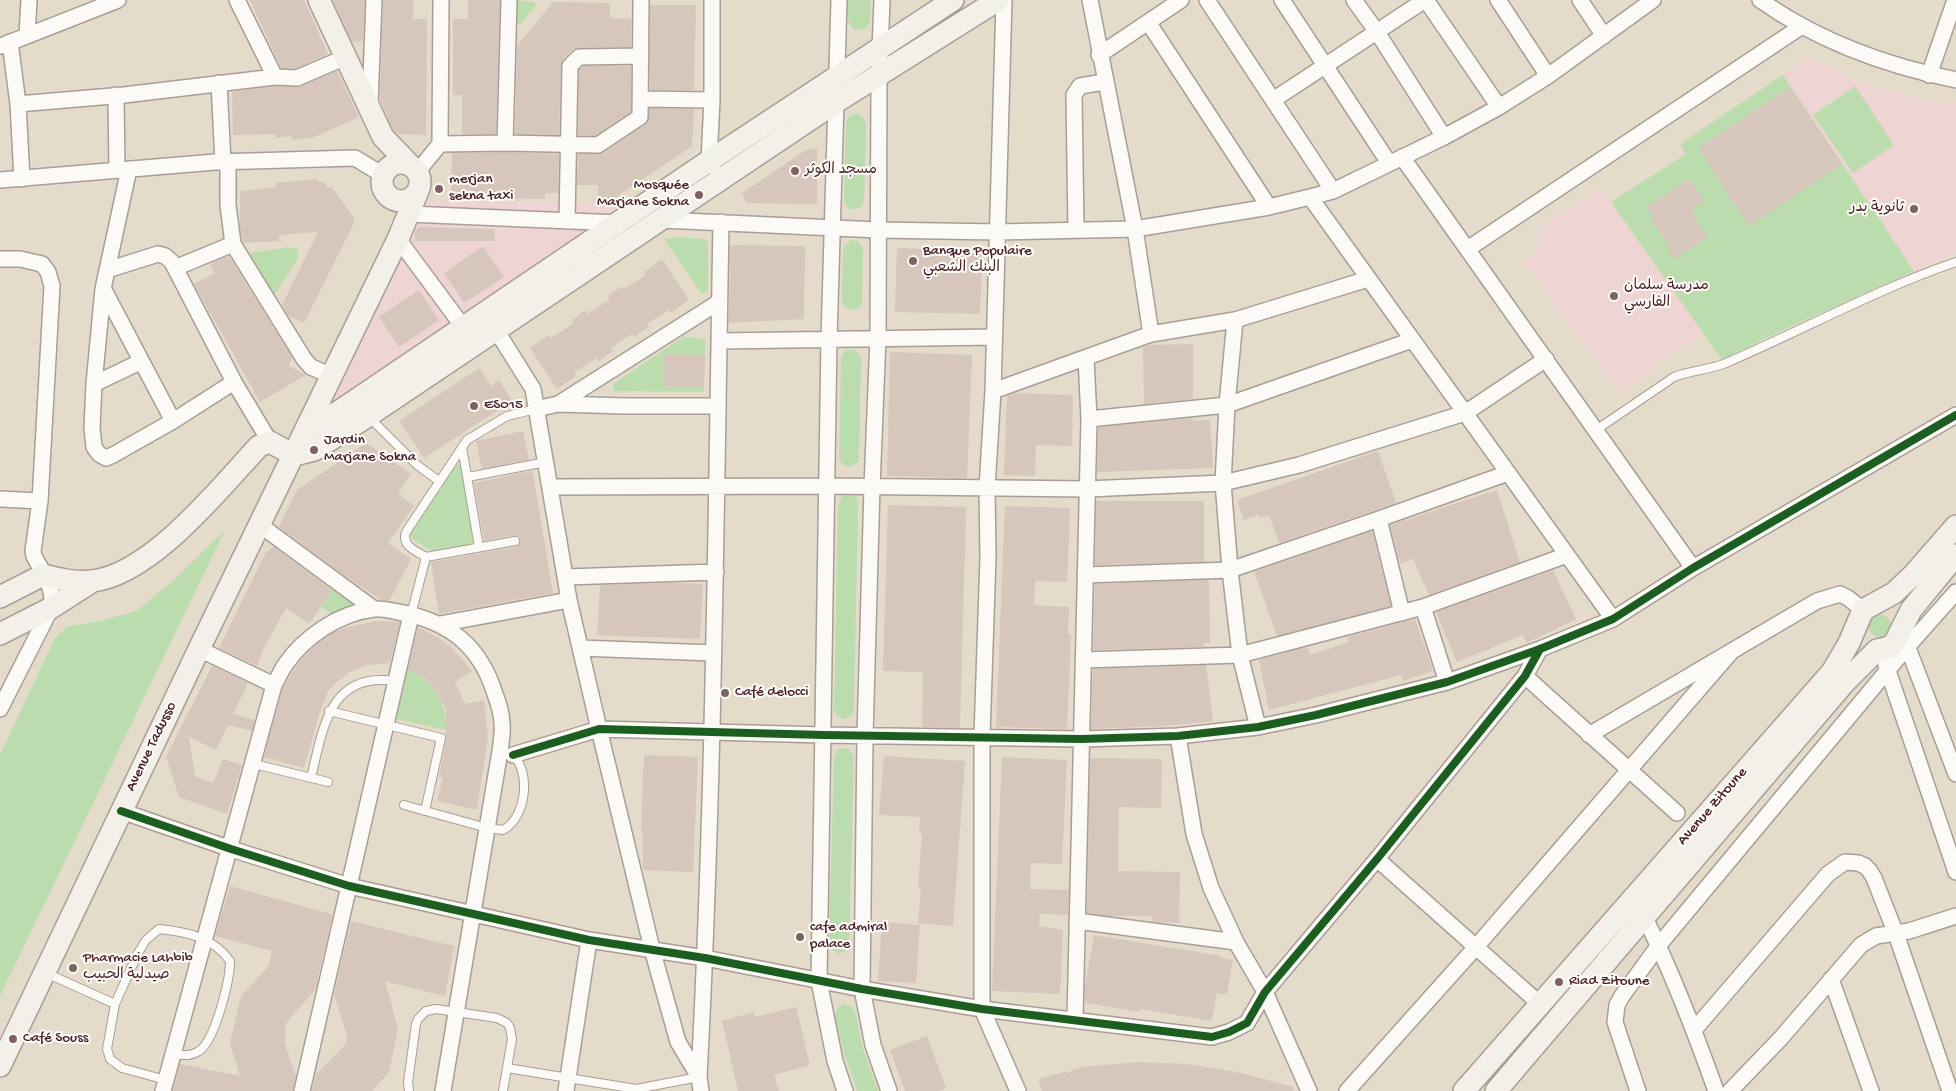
<!DOCTYPE html>
<html>
<head>
<meta charset="utf-8">
<style>
	body { margin:0 }
	canvas { display:block; background:#e5dbca }
</style>
</head>
<body>
<canvas width="1956" height="1091"></canvas>
<script>
const ctx = document.querySelector('canvas').getContext('2d');
ctx.lineJoin = 'round';
function fillPath(path, color) {
  ctx.fillStyle = color;
  ctx.fill(path, 'evenodd');
}
function strokePath(path, color, width, dash) {
  ctx.strokeStyle = color;
  ctx.lineWidth = width;
  ctx.lineCap = dash ? 'butt' : 'round';
  ctx.setLineDash(dash || []);
  ctx.stroke(path);
}
function drawText(font, color, halo, rows, align = 'center') {
  ctx.font = font + ' "Gochi Hand","Playpen Sans Arabic",sans-serif';
  ctx.lineWidth = 4;
  ctx.setLineDash([]);
  ctx.textBaseline = 'middle';
  ctx.strokeStyle = halo;
  ctx.fillStyle = color;
  for (const [text, x, y, turn = 0] of rows) {
    ctx.save();
    ctx.translate(x, y);
    ctx.rotate((+turn || 0) * Math.PI / 180);
    ctx.textAlign = isNaN(turn) ? turn : align;
    if (halo) ctx.strokeText(text, 0, 0);
    ctx.fillText(text, 0, 0);
    ctx.restore();
  }
}
const built = new Path2D(`
	M1810 57 1849 78 1878 88 1919 99 1956 104V253L1914 271 1783 75Z
	M1601 187 1703 332 1619 393 1524 261 1540 249V229Z
	M429 202 613 203 621 214 340 401 334 392Z`);
const green = new Path2D(`
	M517 0 537 3 521 24 516 23Z
	M848 0H871L870 20 866 29 855 30C845 23 848 11 848 0Z
	M1783 75 1914 271 1772 335 1722 360 1611 202 1686 154 1680 144Z
	M1855 86 1894 145 1853 173 1813 115Z
	M856 113 862 116 866 124 864 202 861 207 852 210 847 207 844 201 846 124 848 117Z
	M675 237 705 239 708 242V290L702 294 664 239Z
	M852 240 858 241 863 249 862 302 859 308 852 310 845 307 842 301 843 248 846 243Z
	M290 247 298 250V258L274 296 250 253Z
	M683 337 705 339V355L664 354 663 386 704 387V392L614 391 613 384Z
	M850 349 856 351 861 358 859 456 858 462 851 467 842 464 839 458 841 358 844 352Z
	M457 464 462 467 474 541 470 546 432 551 413 540 411 533Z
	M851 494 856 497 858 503 854 708 852 716 843 719 837 716 834 710 838 505 842 496Z
	M225 530 0 996V755L55 638 68 626 100 621 136 611 175 579Z
	M332 590 352 603V605L332 614 321 607Z
	M1869 626a11 11 0 1 1 22 0a11 11 0 1 1-22 0Z
	M407 668C435 685 444 696 447 730L396 719Z
	M844 748 849 749 854 756 849 944 847 950 839 954 831 949 829 943 834 759 837 750Z
	M842 1004 851 1006 855 1011 863 1049 878 1091H857L844 1053 835 1017 836 1010Z`);
const building = new Path2D(`
	M250 0H304L328 54 295 69 281 68Z
	M333 0H365L363 41 352 42Z
	M383 0H413V19H427L426 135 398 134 393 130 380 100Z
	M468 0H500L496 134H462V95H453V19H468Z
	M553 2 610 3V18L631 19V47L579 48 572 50 563 59 561 66 559 135 515 134 517 46Z
	M650 5H696L694 90H650Z
	M583 66H631V112L595 136 578 135 579 70Z
	M337 71 359 117 312 138 292 140 291 136 275 138V134L233 135 232 92 275 86 300 87Z
	M1790 87 1842 164 1749 226 1698 148Z
	M649 108 694 109 692 146 612 200H598V185H577L578 154 603 153 646 124 649 118Z
	M817 148V204L746 203 742 193 806 150Z
	M505 152 559 154 558 193H545V199L451 198 452 153Z
	M1689 178 1704 200 1692 209 1695 214 1693 215 1708 237 1674 259 1667 250 1670 248 1650 218 1654 216 1647 207Z
	M318 179 319 182H324L328 188 332 187 354 218V223L304 323 289 316 282 305 318 232 279 235V241L243 243 240 228V191L276 187V183Z
	M419 227 495 229V241H415V231Z
	M730 245 805 246 804 319 729 323Z
	M483 246 504 277 464 303 444 273Z
	M897 248 982 250 980 314 895 312Z
	M229 256 292 357 289 366 306 375 260 402 194 284 215 273 210 264Z
	M662 259 689 300 671 313 669 310 647 324 649 327 634 337 632 334 611 348 613 351 599 361 596 358 574 373 576 376 557 389 530 348 549 335 551 338 574 323 572 320 585 310 588 314 610 299 608 296 622 286 624 289 646 275 644 272Z
	M419 290 439 320 399 347 379 317Z
	M1193 344V399L1144 404 1143 347 1149 345Z
	M890 352 972 355 967 478 887 476Z
	M664 354 705 355 704 387H663Z
	M479 368 491 386 499 380 512 401 424 458 399 421Z
	M1015 393 1073 395 1072 446 1036 445 1035 476 1004 475 1007 396Z
	M1193 418V421L1210 420 1213 468 1097 472 1098 427Z
	M523 431 529 460 482 469 476 441Z
	M366 443 411 474 398 494 414 506 388 543 411 559 389 601 381 600 342 574 279 527 297 490Z
	M1378 451 1396 503 1279 543 1269 515 1260 518 1259 515 1244 520 1237 500Z
	M531 471V473H533L553 593 439 614 431 562 516 547 520 542 519 537 514 535 484 541 474 483Z
	M1497 490 1520 562 1429 595 1413 559 1400 564 1390 525Z
	M1096 501H1204V562L1095 565Z
	M888 505 966 507 960 728 922 727 923 672 883 671Z
	M1005 506 1070 508 1067 582 1035 581 1034 605 1069 607 1068 634H1071L1067 729 996 727Z
	M1372 531 1391 606 1277 636 1254 572Z
	M274 547 332 590 309 624 286 608 264 648 257 666 219 648 266 552Z
	M1553 570 1576 619 1527 643 1523 635 1457 662 1436 612Z
	M1203 580 1209 581 1210 643H1204V647L1093 650 1095 584Z
	M673 583 703 584 700 639 597 635 600 585Z
	M1415 619 1433 671 1403 681 1401 675 1269 710 1259 660 1307 647 1310 655 1349 642 1347 637Z
	M376 621 400 622 390 663 368 665 349 672 329 689 320 712 304 768 264 757 282 689 300 661 318 643 331 634 344 628Z
	M418 627 437 637 452 648 472 671 455 682 465 704 484 700 488 737 477 810 437 801 443 777H439L446 739V710L437 693 425 679 408 669Z
	M1206 665 1213 721 1164 726 1091 729 1093 669Z
	M212 666 248 683 233 714 255 720 252 731 228 725 216 750 189 737 195 776 213 783 223 759 242 765 227 814 179 797 166 757Z
	M644 755 698 757 693 872 643 870V831L641 830Z
	M884 756 965 761 953 926 918 923 921 887H918L922 833H919L920 817 879 815Z
	M1002 757 1067 760 1062 864 1031 863 1030 889 1069 890 1068 915 1040 914 1039 926 1063 930 1060 994 992 991Z
	M1090 758 1162 759 1161 808 1119 807 1118 871 1180 872 1179 923 1152 922 1153 916H1107L1087 913Z
	M230 886 331 914 332 917 315 990 287 1022 285 1030V1045L296 1076 293 1091H173L180 1064 240 1076 230 1043 241 996 268 967 272 951 215 936Z
	M351 921 454 946 445 996 385 981 398 1029 389 1072 372 1091H312L316 1074 345 1045 347 1035 334 995Z
	M882 922 920 925 916 983 878 981Z
	M1094 935 1221 956V958L1233 960 1227 995 1217 993 1212 1021 1141 1009 1140 1012 1085 1003V985Z
	M796 1007 810 1065 774 1075 779 1091H738L722 1021 754 1012 755 1017Z
	M927 1036 946 1088 939 1091H905L890 1050Z
	M1137 1062 1188 1064 1237 1072 1293 1087V1091H1042L1038 1079 1065 1072 1070 1073 1071 1071 1083 1067Z`);
const lane = new Path2D(`
	M369 417 417 465 439 481
	M1596 430 1674 377C1691 370 1710 370 1726 363 1803 330 1877 289 1956 262
	M462 447 479 547
	M468 477 546 462
	M515 541 426 557C416 551 401 546 406 532L467 440 507 416 536 409
	M411 615 426 557
	M329 711 441 738 425 811
	M254 764 328 782
	M311 778C323 729 329 671 395 681
	M404 805 487 828 503 830C526 818 532 772 512 754
	M46 973 115 1004
	M507 1068 636 1089 699 1077
	M166 1080 122 1068 110 1059 107 1049 115 1004 138 953 146 940 159 929C187 932 213 937 230 961 230 980 215 1041 199 1051 190 1057 183 1055 174 1054
	M409 1091 408 1082 416 1024 418 1019 426 1011 436 1009 497 1018 507 1023 510 1028 512 1039 503 1091`);
const street = new Path2D(`
	M237 0 275 77
	M839 0 829 339 819 981 835 1061 845 1091
	M882 0 879 75 878 338 872 487 865 736 862 989 873 1045 889 1091
	M1004 0 993 391 987 488 988 556 982 737V1009L1018 1091
	M1090 0 1135 229 1151 334
	M1207 0 1333 191
	M1282 0 1389 163
	M1354 0 1377 32 1444 137
	M1426 0 1499 107
	M1498 0 1548 76
	M1580 0 1604 36
	M1760 0C1818 41 1887 66 1956 80
	M1148 22 1269 207
	M27 35 29 0
	M10 42 18 104 22 179
	M1 46 118 0
	M1099 55 1181 0
	M1929 75 1955 0
	M219 83 223 162
	M116 95 117 170
	M641 99 712 100
	M1273 100 1425 0
	M18 104 124 95 275 77 297 78 346 57
	M370 104 374 0
	M505 143 509 0
	M440 144 505 143 598 145 640 117 641 0
	M1402 157 1693 568
	M228 162V205L233 244 304 359 311 367 332 376
	M712 166 709 161 712 100V0
	M129 169 103 289 94 384 92 428 94 447 99 454 106 458 113 455 173 421 234 382
	M418 171 440 144 441 0
	M0 180 215 162 355 158 383 175
	M1310 197 1613 619
	M409 214 618 223
	M662 220 878 230 998 232 1135 229 1269 207 1310 197 1333 191 1444 137 1499 107 1548 76 1653 0
	M567 221 570 66 579 57 641 56
	M1076 230 1074 95 1080 86 1104 82
	M398 239 464 328
	M1469 248 1802 26
	M0 259H20L42 264 48 272 52 286 40 501 33 551 34 556C42 572 56 590 51 608L0 709
	M175 268 233 244
	M107 270 158 254 165 256 172 262 234 382 270 442
	M104 290 173 421
	M1235 320 1227 405 1223 483 1230 570 1240 655 1258 727
	M496 330 533 389 569 600 599 729 652 949 678 1042 699 1077
	M719 341 994 337
	M94 384 140 362
	M993 391 1151 334 1235 320 1368 279
	M558 404 625 406H717
	M536 409 558 404 719 302
	M1089 419 1227 405 1412 340
	M550 487 827 486 1087 489 1223 483 1299 465 1465 413 1546 359
	M0 499 40 501
	M1379 519 1402 613
	M260 525 374 609
	M1085 575 1230 570 1379 519 1508 473
	M566 577 716 572
	M1423 607 1447 682
	M440 624 569 600
	M1905 640 1956 774
	M580 648 713 653
	M199 649 274 685
	M1083 660 1240 655 1423 607 1567 555
	M1886 665 1956 872
	M1525 676 1677 813
	M1589 735 1817 601 1840 594 1848 598 1863 610
	M1178 736 1194 834 1211 888 1236 942 1265 992 1309 1091
	M513 755 599 729 824 735 1081 739 1178 736 1258 727 1316 715 1447 682 1540 649 1613 619 1693 568 1956 415
	M121 811 231 849 349 886 589 940 705 958 862 989 982 1009 1212 1037 1229 1032 1247 1023 1265 992 1377 859 1525 676 1540 649
	M1377 859 1540 1004
	M1645 918C1673 974 1695 1032 1716 1091
	M1077 921 1236 942
	M1831 979 1871 1091
	M1075 1019 1089 419 1086 358
	M1694 1030 1828 874 1845 862 1858 863 1865 866 1869 870 1874 878 1896 934 1950 1091
	M163 1091 274 685C278 678 281 671 285 665 304 637 339 613 374 609 384 608 397 612 408 614 452 624 480 648 494 691 498 702 502 713 502 724 503 733 501 742 500 751L443 1091
	M302 1091 411 615
	M566 1091 589 940
	M701 1091 699 1077C714 792 716 507 721 222
	M1347 1091 1475 948 1731 652
	M1638 1091 1615 1022 1617 1005 1622 996 1659 945 1907 647 1956 592
	M1730 1091 1781 1038 1861 945 1876 936 1909 931 1956 916`);
const secondary = new Path2D(`
	M319 0 383 137 409 164
	M382 182a19 19 0 1 1 38 0a19 19 0 1 1-38 0Z
	M306 430 341 410 709 161 953 0
	M0 597 43 575C59 579 75 583 92 581 151 575 221 487 259 446L270 442 294 455 314 450 368 416 836 102 998 0
	M0 634 51 608 93 581
	M0 1066 199 649 398 239 418 191
	M1464 1091 1832 672 1849 643 1863 610 1894 593 1914 574 1956 526
	M1496 1091 1845 682 1877 650 1890 647 1895 642 1911 610 1956 555`);
const cycleway = new Path2D(`
	M513 755 599 729 824 735 1081 739 1178 736 1258 727 1316 715 1447 682 1540 649 1613 619 1693 568 1956 415
	M121 811 231 849 349 886 589 940 705 958 862 989 982 1009 1212 1037 1229 1032 1247 1023 1265 992 1377 859 1525 676 1540 649`);
const markers = [
	[795,171,5,"#806163"],
	[439,189,5,"#806163"],
	[699,195,5,"#806163"],
	[1914,209,5,"#806163"],
	[913,261,5,"#806163"],
	[1614,296,5,"#806163"],
	[474,406,5,"#806163"],
	[314,450,5,"#806163"],
	[725,693,5,"#806163"],
	[800,937,5,"#806163"],
	[73,968,5,"#806163"],
	[1559,982,5,"#806163"],
	[13,1039,5,"#806163"]
];
const poiNames = [
	["مسجد الكوثر",805,171],
	["merjan",449,180],
	["sekna taxi",449,197],
	["Mosquée",689,186,"right"],
	["Marjane Sokna",689,203,"right"],
	["ثانوية بدر",1904,209,"right"],
	["Banque Populaire",923,252],
	["البنك الشعبي",923,269],
	["مدرسة سلمان",1624,287],
	["الفارسي",1624,304],
	["ES015",484,406],
	["Jardin",324,441],
	["Marjane Sokna",324,458],
	["Café delocci",735,693],
	["cafe admiral",810,928],
	["palace",810,945],
	["Pharmacie Lahbib",83,959],
	["صيدلية الحبيب",83,976],
	["Riad Zitoune",1569,982],
	["Café Souss",23,1039]
];
const streetNames = [
	["Avenue Tadusso",152,747,-64],
	["Avenue Zitoune",1713,807,-49]
];
fillPath(built, '#eed4d2');
fillPath(green, '#bbddae');
fillPath(building, '#d6c6bc');
strokePath(lane, '#a99e95', 10);
strokePath(street, '#a99e95', 18);
strokePath(secondary, '#a99e95', 24);
strokePath(lane, '#fbfaf7', 8);
strokePath(street, '#fbfaf7', 15);
strokePath(secondary, '#f3efe9', 21);
strokePath(cycleway, '#1b5e20', 8);
for (const [x, y, r, color] of markers) {
  const dot = new Path2D();
  dot.arc(x, y, r, 0, 2 * Math.PI);
  ctx.fillStyle = color;
  ctx.fill(dot);
  strokePath(dot, '#fdfcf7', 2);
}
drawText('15px', '#4a1f2b', '#fdfcf7', poiNames, 'left');
drawText('15px', '#4a1f2b', '#fdfcf7', streetNames);
</script>
</body>
</html>
